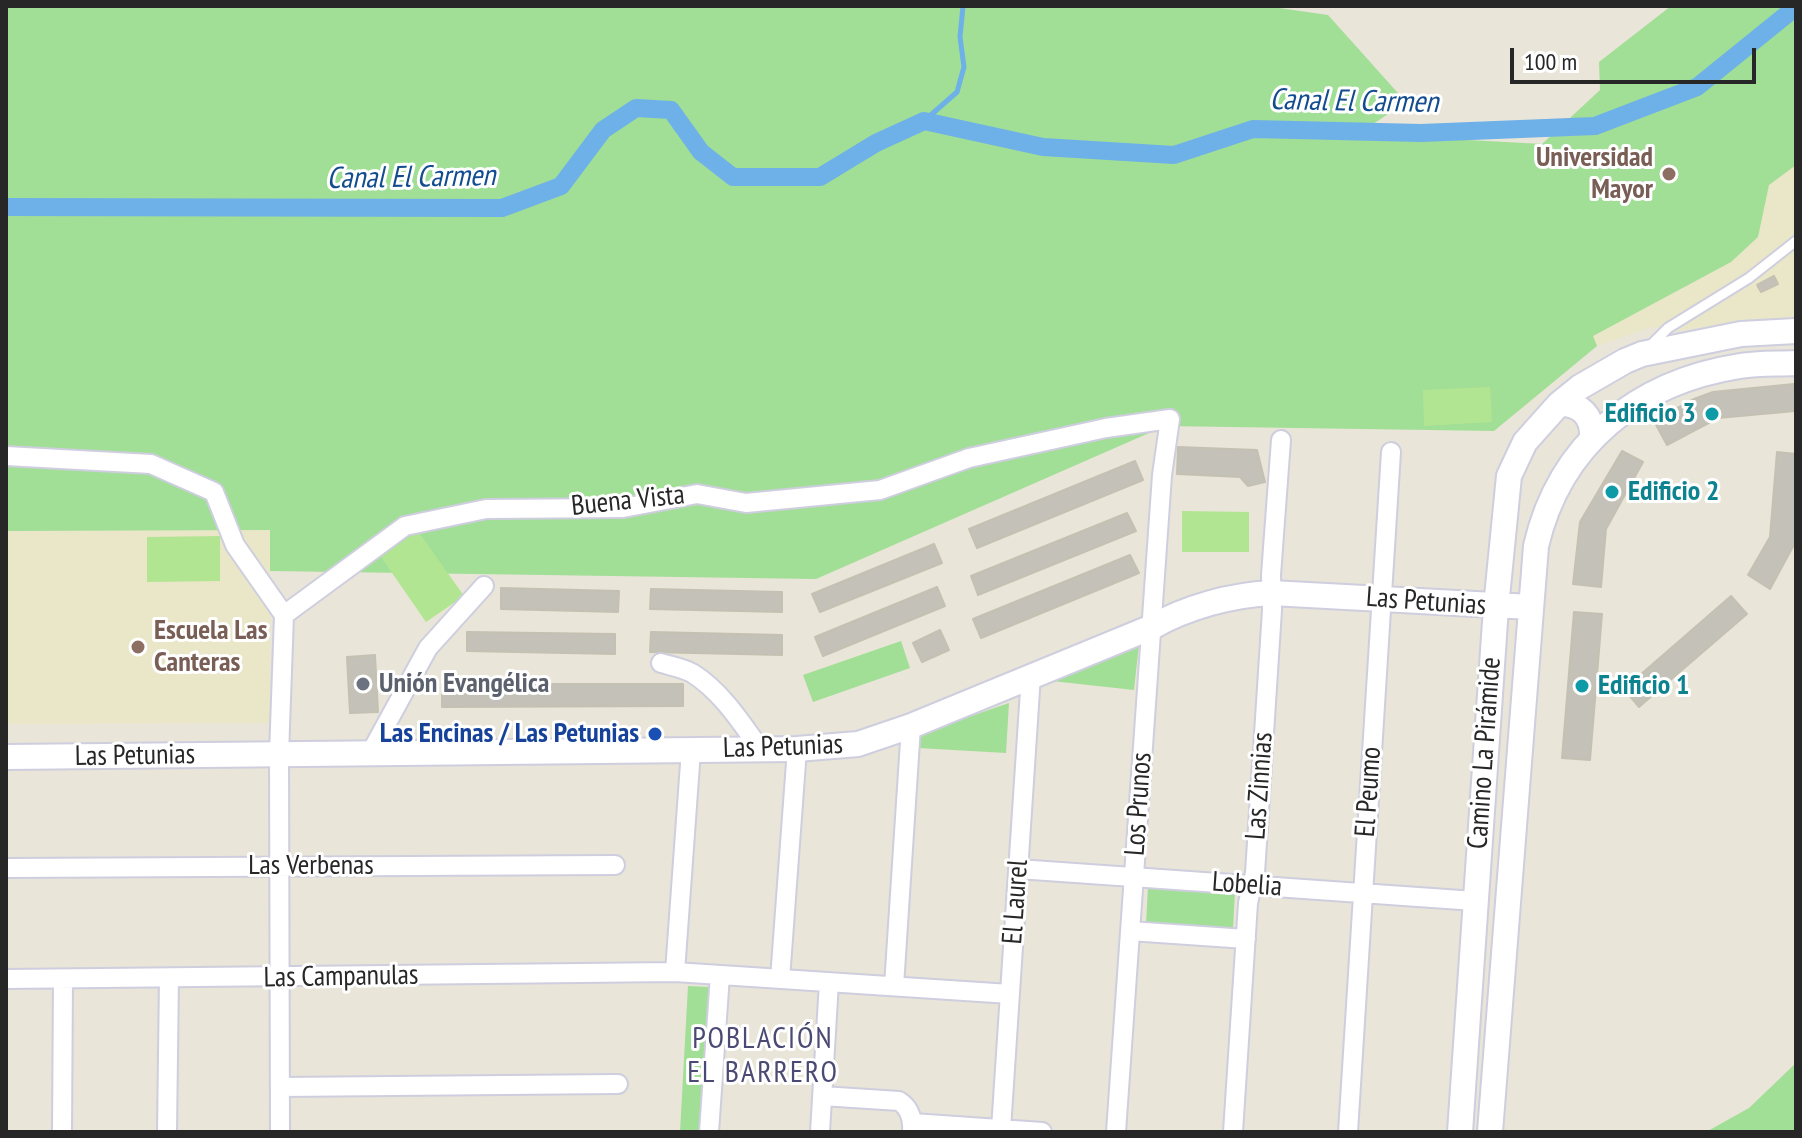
<!DOCTYPE html>
<html>
<head>
<meta charset="utf-8">
<style>
	body { margin:0 }
	#map { position:relative; width:1802px; height:1138px; overflow:hidden; background:#e9e5d8; font-family:"PT Sans Narrow",sans-serif }
	canvas { display:block }
	.frame { position:absolute; inset:0; border:8px solid #272727; pointer-events:none }
	.scale { position:absolute; left:1510px; top:48px; width:246px; height:36px; box-sizing:border-box; border:4px solid #272727; border-top:0; padding-left:10px; font-size:24px; line-height:28px; white-space:nowrap; color:#272727; -webkit-text-stroke:6px #fff; paint-order:stroke }
</style>
</head>
<body>
<div id="map">
<canvas width="1802" height="1138"></canvas>
<div class="frame"></div>
<div class="scale">100 m</div>
</div>
<script>
const ctx = document.querySelector('canvas').getContext('2d');
ctx.lineJoin = 'round';
function fillPath(path, color) {
  ctx.fillStyle = color;
  ctx.fill(path, 'evenodd');
}
function strokePath(path, color, width, dash) {
  ctx.strokeStyle = color;
  ctx.lineWidth = width;
  ctx.lineCap = dash ? 'butt' : 'round';
  ctx.setLineDash(dash || []);
  ctx.stroke(path);
}
function drawText(font, color, halo, rows, align = 'center') {
  ctx.font = font + ' "PT Sans Narrow",sans-serif';
  ctx.lineWidth = 6;
  ctx.setLineDash([]);
  ctx.textBaseline = 'middle';
  ctx.strokeStyle = halo;
  ctx.fillStyle = color;
  for (const [text, x, y, turn = 0] of rows) {
    ctx.save();
    ctx.translate(x, y);
    ctx.rotate((+turn || 0) * Math.PI / 180);
    ctx.textAlign = isNaN(turn) ? turn : align;
    if (halo) ctx.strokeText(text, 0, 0);
    ctx.fillText(text, 0, 0);
    ctx.restore();
  }
}
const education = new Path2D(`
	M1796 23V318L1751 320 1678 331 1653 327 1597 346 1572 295Z
	M270 530V723L6 724V531Z`);
const green = new Path2D(`
	M6 6H1265L1328 15 1406 102 1358 134 1542 144 1600 90 1599 62 1671 6H1796V165L1769 185 1758 237 1731 262 1593 336 1597 346 1494 431 1165 426 816 579 270 571V530L6 531Z
	M901 641 910 668 813 702 803 675Z
	M1139 644 1134 690 1052 681Z
	M1009 703 1006 753 918 748 919 734Z
	M1148 886 1235 891 1233 929 1146 924Z
	M688 986 709 987 701 1132H680Z
	M1796 1063V1132H1706L1749 1108Z`);
const pitch = new Path2D(`
	M1490 387 1492 422 1424 426 1423 390Z
	M1182 511 1249 512V552H1182Z
	M418 531 464 596 426 622 381 557Z
	M220 536V581L147 582V537Z`);
const stream = new Path2D(`
	M924 121 957 92 964 67 960 37 963 6`);
const canal = new Path2D(`
	M6 207 502 208 561 186 603 130 636 108 671 110 701 152 733 177H820L876 143 924 121 1043 147 1174 155 1253 129 1421 133 1595 126 1697 87 1796 7`);
const building = new Path2D(`
	M1774 276 1778 284 1761 292 1757 285Z
	M1794 384 1795 411 1718 418 1667 445 1654 421 1694 399 1713 392Z
	M1178 447 1257 450 1265 482 1248 486 1240 477 1177 474Z
	M1622 451 1643 462 1606 529 1601 587 1573 584 1580 522Z
	M1777 452 1796 454V541L1770 589 1748 575 1770 537Z
	M1135 461 1143 480 977 548 969 529Z
	M1127 513 1136 531 978 595 971 576Z
	M934 544 942 563 820 612 812 594Z
	M1130 555 1139 573 981 638 973 619Z
	M937 587 945 606 823 656 815 637Z
	M501 588 619 591 618 612 501 609Z
	M651 589 782 592V612L650 609Z
	M1731 596 1747 614 1639 707 1624 689Z
	M1574 612 1602 614 1590 760 1562 758Z
	M940 630 949 650 922 662 913 643Z
	M467 632 615 634V654L467 651Z
	M651 632 782 635V655L650 652Z
	M375 655 378 712 350 713 347 657Z
	M442 684H683V706L442 707Z`);
const service = new Path2D(`
	M1650 346 1668 328 1749 278 1796 241`);
const minor = new Path2D(`
	M6 456 151 464 214 492 235 545 284 615
	M661 663C671 666 683 668 692 673 721 691 741 722 760 749
	M371 752 428 648 484 586
	M6 868 615 865
	M1018 869 1475 901
	M1130 931 1246 939
	M675 972 691 750
	M6 979 675 972 1010 994
	M780 979 797 749
	M894 986 911 726
	M280 1087 618 1084
	M822 1096 899 1101C910 1108 913 1120 912 1132
	M913 1123 1042 1132
	M1001 1129 1031 675
	M62 1132 63 979
	M167 1132 169 978
	M280 1132 279 755 284 615 405 526 486 509 623 508 697 494 746 503 880 490 969 458 1106 428 1170 419 1162 475 1116 1132
	M709 1132 720 975
	M820 1132 829 982
	M1233 1132 1248 903 1255 873 1272 610 1271 575 1281 440
	M1348 1132 1391 452`);
const tertiary = new Path2D(`
	M1559 404C1580 403 1593 416 1592 437
	M6 757 797 749 858 744 911 726 1152 627C1187 607 1231 595 1271 593L1531 607
	M1460 1132 1496 607 1509 476 1525 442 1559 404 1580 387 1625 361 1642 354 1741 334 1796 331
	M1490 1132 1536 546C1560 443 1638 382 1740 366 1758 363 1778 364 1796 363`);
const markers = [
	[1669,174,8,"#8d6e63"],
	[1712,414,8,"#0f9aa8"],
	[1612,492,8,"#0f9aa8"],
	[138,647,8,"#8d6e63"],
	[363,684,8,"#6b7280"],
	[1582,686,8,"#0f9aa8"],
	[655,734,8,"#1a4fb4"]
];
const educationNames = [
	["Universidad",1653,158],
	["Mayor",1653,190],
	["Escuela Las",154,631,"left"],
	["Canteras",154,663,"left"]
];
const cultureNames = [
	["Edificio 3",1696,414,"right"],
	["Edificio 2",1628,492],
	["Edificio 1",1598,686]
];
const streetNames = [
	["Buena Vista",628,501,-6],
	["Las Petunias",1426,602,4],
	["Las Petunias",783,747,-2],
	["Camino La Pirámide",1485,753,-86],
	["Las Petunias",135,756,-1],
	["Las Zinnias",1260,786,-86],
	["El Peumo",1369,792,-86],
	["Los Prunos",1139,804,-86],
	["Las Verbenas",311,866],
	["Lobelia",1247,885,4],
	["El Laurel",1016,902,-86],
	["Las Campanulas",341,977,-1]
];
const worshipNames = [
	["Unión Evangélica",379,684]
];
const transitNames = [
	["Las Encinas / Las Petunias",639,734]
];
const waterNames = [
	["Canal El Carmen",1354,102,1],
	["Canal El Carmen",411,178,-1]
];
const neighbourhoodNames = [
	["POBLACIÓN",763,1039],
	["EL BARRERO",763,1073]
];
fillPath(education, '#eae6c8');
fillPath(green, '#a1de96');
fillPath(pitch, '#b2e592');
strokePath(stream, '#6eb0e8', 5);
strokePath(canal, '#6eb0e8', 18);
fillPath(building, '#c4c1b8');
strokePath(building, '#c4c1b2', 2);
strokePath(service, '#cecedf', 13);
strokePath(minor, '#cecedf', 22);
strokePath(tertiary, '#cecedf', 28);
strokePath(service, '#fff', 9);
strokePath(minor, '#fff', 18);
strokePath(tertiary, '#fff', 24);
for (const [x, y, r, color] of markers) {
  const dot = new Path2D();
  dot.arc(x, y, r, 0, 2 * Math.PI);
  ctx.fillStyle = color;
  ctx.fill(dot);
  strokePath(dot, '#fff', 3);
}
drawText('bold 28px', '#785e54', '#fff', educationNames, 'right');
drawText('bold 28px', '#0d838f', '#fff', cultureNames, 'left');
drawText('28px', '#272727', '#fff', streetNames);
drawText('bold 28px', '#5b616d', '#fff', worshipNames, 'left');
drawText('bold 28px', '#164399', '#fff', transitNames, 'right');
drawText('italic 30px', '#134c8f', '#fff', waterNames);
ctx.letterSpacing = '2px';
drawText('30px', '#4a4a74', '#fff', neighbourhoodNames);
ctx.letterSpacing = '0px';
</script>
</body>
</html>
